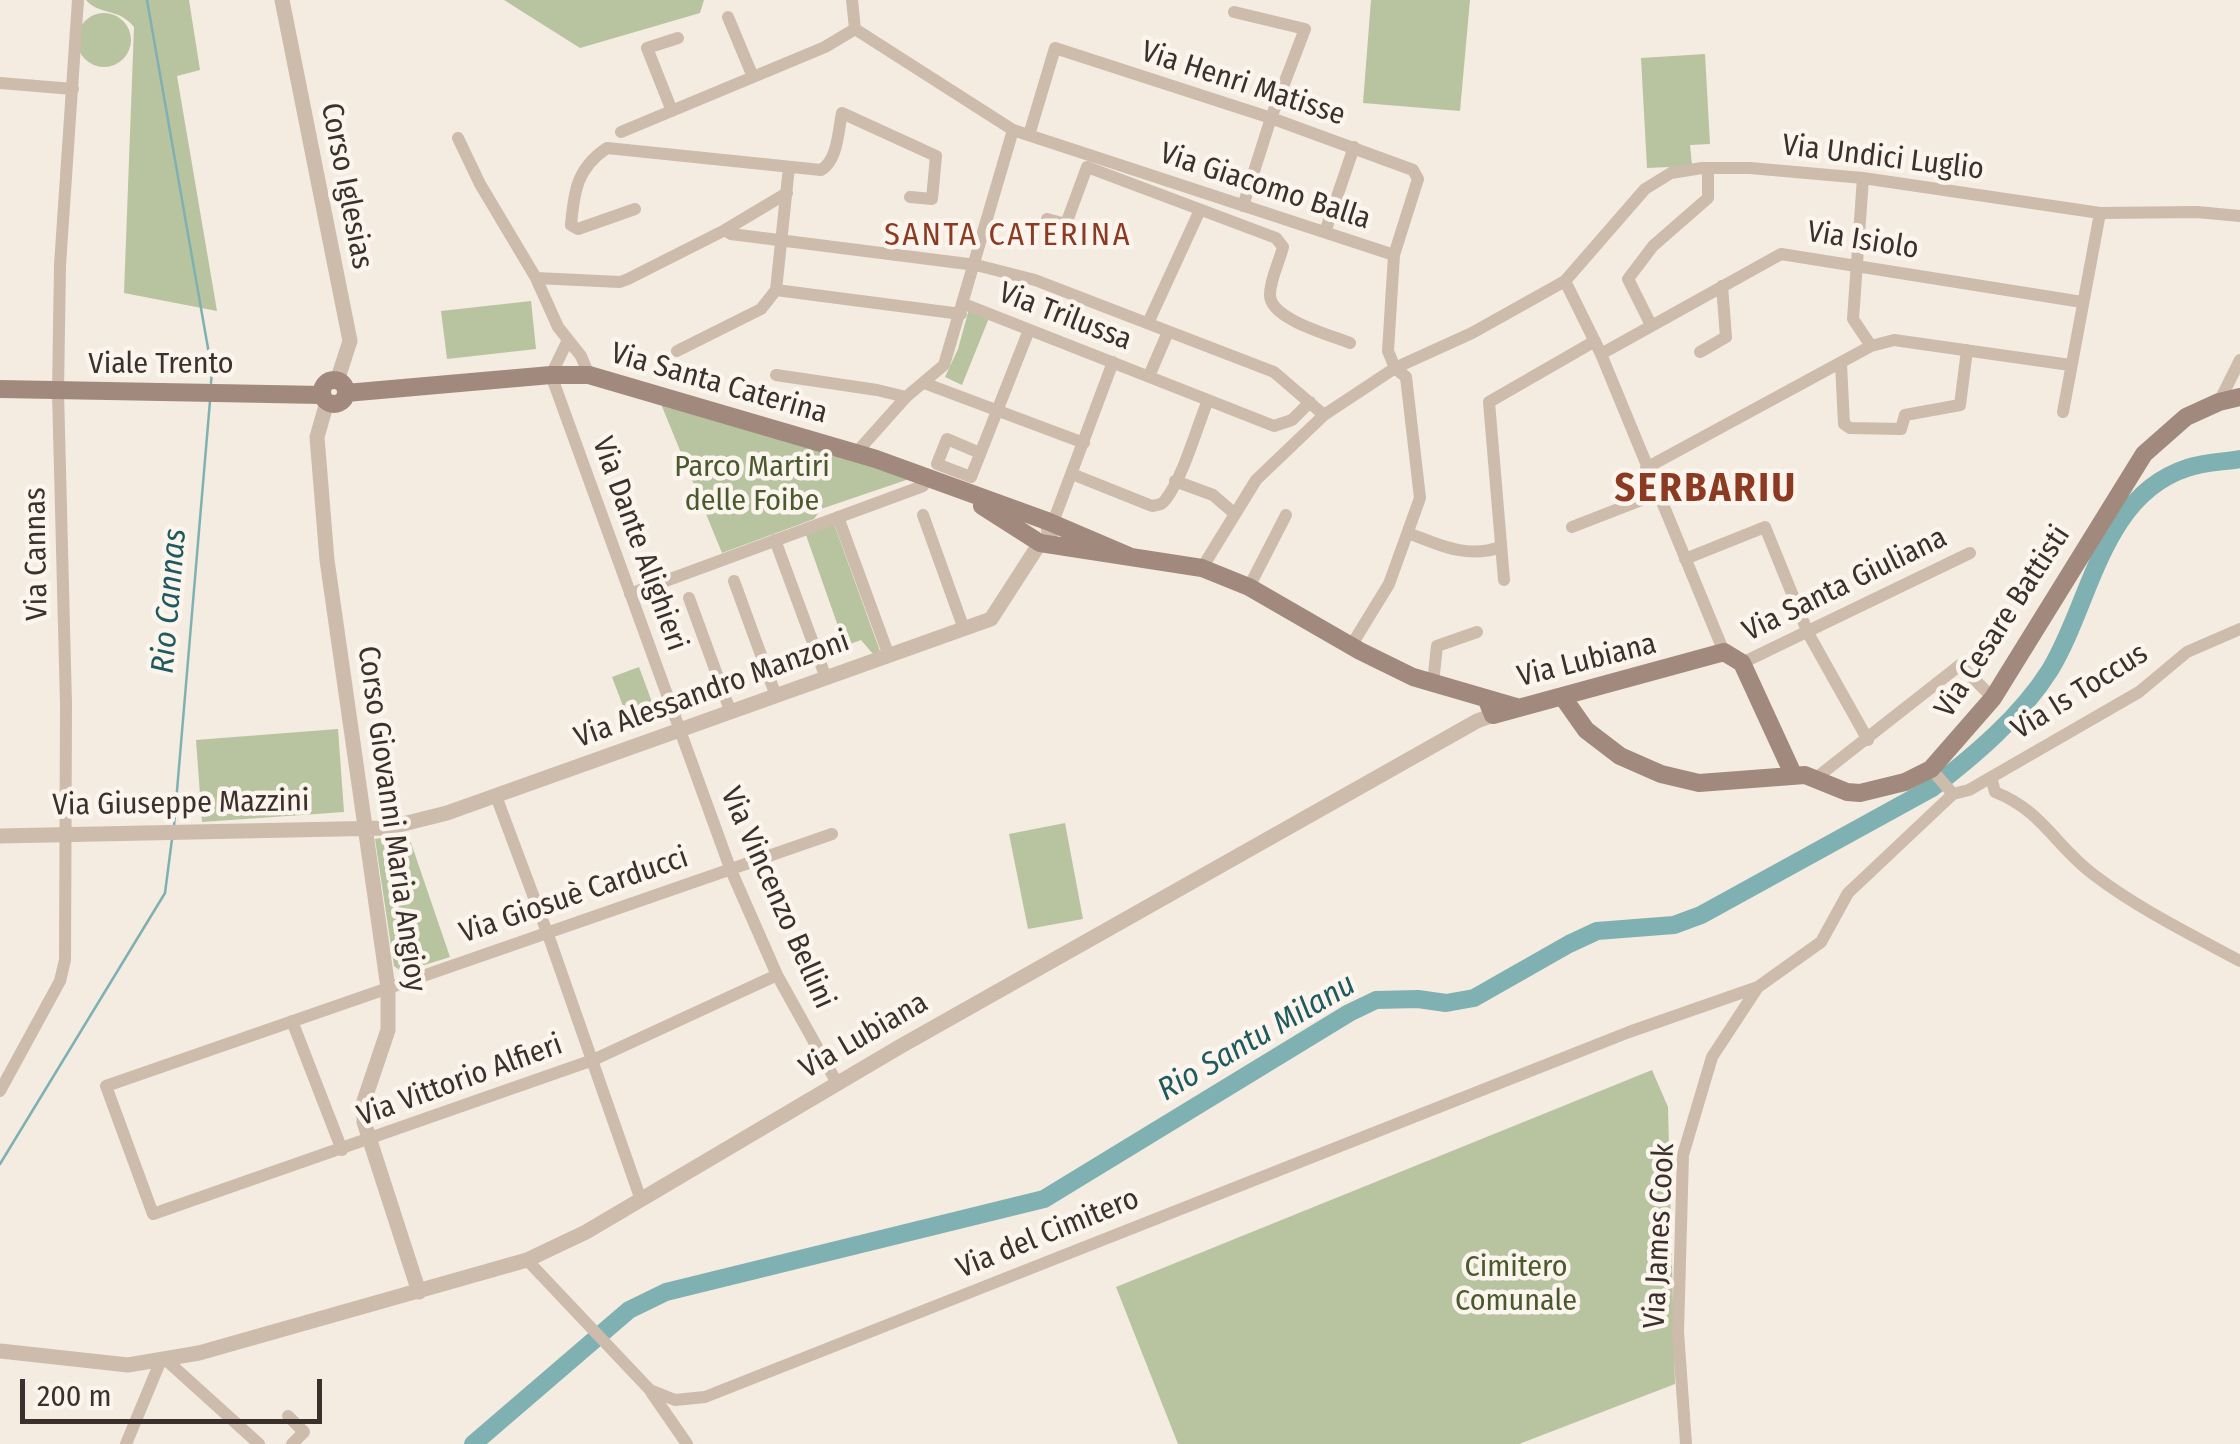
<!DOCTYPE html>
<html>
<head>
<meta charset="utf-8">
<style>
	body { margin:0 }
	#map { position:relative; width:2240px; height:1444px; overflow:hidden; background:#f4ebe1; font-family:"Fira Sans Condensed",sans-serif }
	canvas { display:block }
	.scale { position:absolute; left:20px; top:1379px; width:302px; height:45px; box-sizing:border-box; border:5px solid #3b302b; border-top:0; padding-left:12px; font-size:30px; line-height:35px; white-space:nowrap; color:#3b302b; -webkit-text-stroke:8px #fbf5ee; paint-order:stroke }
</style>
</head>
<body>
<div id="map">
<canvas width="2240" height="1444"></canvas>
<div class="scale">200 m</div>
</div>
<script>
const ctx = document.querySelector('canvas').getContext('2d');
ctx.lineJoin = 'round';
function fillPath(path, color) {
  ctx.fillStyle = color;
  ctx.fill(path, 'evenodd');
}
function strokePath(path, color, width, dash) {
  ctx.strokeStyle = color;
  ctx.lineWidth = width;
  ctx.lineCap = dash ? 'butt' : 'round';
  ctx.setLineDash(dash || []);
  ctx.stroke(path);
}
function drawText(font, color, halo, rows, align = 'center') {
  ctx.font = font + ' "Fira Sans Condensed",sans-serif';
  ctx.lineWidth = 9;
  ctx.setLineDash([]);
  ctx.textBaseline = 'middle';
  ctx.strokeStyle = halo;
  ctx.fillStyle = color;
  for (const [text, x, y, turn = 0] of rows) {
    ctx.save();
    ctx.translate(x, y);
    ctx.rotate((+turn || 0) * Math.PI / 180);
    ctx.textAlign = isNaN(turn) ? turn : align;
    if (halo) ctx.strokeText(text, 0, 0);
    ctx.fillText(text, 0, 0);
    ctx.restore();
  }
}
const green = new Path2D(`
	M86 0H189L200 70 177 76 217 311 124 293 134 27C118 7 100 16 86 0Z
	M504 0H704L700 13 580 48Z
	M1371 0H1470L1460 111 1363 103Z
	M77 40a27 27 0 1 1 54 0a27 27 0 1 1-54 0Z
	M1705 54 1710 144 1690 145 1692 166 1647 168 1641 58Z
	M531 301 536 349 447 359 441 311Z
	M969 309 989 318 962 385 945 377 958 349Z
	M661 404 912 478 821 509 814 519 722 553Z
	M834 524 880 651 873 654 861 640 845 646 806 535Z
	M639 667 659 721 632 730 612 677Z
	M338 729 344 812 202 822 196 740Z
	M1065 823 1083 919 1028 929 1009 834Z
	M408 834 450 957 402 972 394 966 375 839Z
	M1652 1070 1668 1107 1675 1384 1519 1444H1178L1116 1287Z`);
const stream = new Path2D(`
	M147 0 212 371 211 383
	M174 826 210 401
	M0 1164 165 893 172 839`);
const river = new Path2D(`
	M473 1444 629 1310 666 1292 1044 1199 1349 1013 1376 1000 1418 999 1446 1003 1474 998 1569 944 1597 931 1674 925 1701 915 1932 788C1975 755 2021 716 2050 670 2091 603 2101 496 2187 468 2204 462 2223 462 2240 459`);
const minor = new Path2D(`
	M852 0 855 29
	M1234 12 1305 29 1271 118 1243 206
	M728 17 753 77
	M855 29 1013 130 1394 255
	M0 83 73 89
	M672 111 647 48 678 38
	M621 132 825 47 855 29
	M1029 135 1055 48 1271 118 1413 170 1418 179 1394 255 1388 351 1395 368 1406 377 1420 498 1389 584 1351 646
	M458 138 480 184 536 278 558 327 581 356 589 375
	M1863 178 1853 319 1871 346
	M635 209 578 229 571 225C574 191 577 168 607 148L821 170C838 160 838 131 842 113L936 156 932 199 910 197
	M1047 219 1066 224 1087 167 1276 238 1283 247C1279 263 1270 279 1270 295 1270 319 1330 335 1350 343
	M725 230 731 234 976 265 1035 280 1274 372 1324 415
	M1325 232 1354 147
	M536 278 620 282 628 279 725 230 787 193
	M1565 281 1601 354 1724 652
	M776 290 961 314
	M964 304 1274 426 1292 420 1310 402
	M1148 323 1200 210
	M1651 325 1628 279 1653 246 1708 198V168
	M567 342 551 375 730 868 777 975 837 1083
	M677 351 761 309 776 290 789 167
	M1700 352 1726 337 1722 286
	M1601 354 1781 254 2082 302
	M1841 364 1844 424 1850 428 1901 429 1905 415 1960 405 1967 350
	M776 375 877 390 906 397
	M1149 376 1168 332
	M924 383 1084 443
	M2219 402 2240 360
	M2063 412 2100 213
	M856 453 906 397 944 365 1013 130
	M980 453 947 439 937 464 971 477 1029 330
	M1646 468 1871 346 1894 340 2070 365
	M1072 474 1152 506C1160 504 1162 505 1166 499 1183 477 1197 427 1208 400
	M1175 481 1213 495 1235 514
	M923 515 964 629
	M838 517 889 656
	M1055 517 1113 362
	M1572 527 1657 494
	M1408 533C1440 545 1466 559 1501 547
	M775 540 826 678
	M1685 559 1765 527 1808 633 1868 740
	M1202 568 1256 480 1324 415 1395 368 1472 333 1565 281 1645 189 1671 173 1702 168H1750L1863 178 2100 213 2197 212 2240 216
	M1504 580 1489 402 1595 341
	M734 581 776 696
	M1249 587 1286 515
	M630 594 923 486 927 479
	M689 598 731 713
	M1742 663 1970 553
	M1433 683 1437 646 1477 632
	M1931 769 1953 794 1969 790 2139 692 2187 652 2240 629
	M1991 777 1995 792C2043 811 2055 846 2094 875 2139 909 2190 934 2240 961
	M1816 778 1960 665 1993 698
	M496 796 551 943 641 1200
	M777 975 593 1060 153 1214 106 1086 832 834
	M292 1021 342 1150
	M0 1091 60 981 65 960 66 704 58 392 60 265 78 0
	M527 1260 650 1390 675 1400 705 1397 1629 1032 1758 987 1821 942 1848 893 1953 794
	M165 1359 259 1444
	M651 1392 687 1444
	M288 1416 304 1432 292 1444
	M126 1444 161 1360
	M1686 1444 1678 1332 1683 1155 1712 1057 1758 987`);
const tertiary = new Path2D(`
	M282 0 350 341 337 381
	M327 402 317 437 327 560 388 988V1030L364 1101V1122L419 1292
	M0 836 387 828 447 813 991 619 1040 543 1050 537 1047 521
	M0 1351 128 1365 199 1353 527 1260 586 1232 901 1046 1477 721 1493 715`);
const secondary = new Path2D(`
	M322 392a12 12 0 1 1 24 0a12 12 0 1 1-24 0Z
	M0 389 322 395
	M346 393 551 375H589L876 459 1047 521 1129 556
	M982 506 1040 543 1202 568 1249 587 1360 651 1413 677 1516 707
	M1562 696 1586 730 1620 756 1661 774 1699 783 1805 775 1847 792 1860 793 1905 782 1931 769 1993 698 2144 454 2186 417 2219 402 2240 397
	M1486 698 1493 715 1724 652 1742 663 1793 774`);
const streetNames = [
	["Via Henri Matisse",1243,84,18],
	["Via Undici Luglio",1883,158,7],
	["Corso Iglesias",346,186,79],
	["Via Giacomo Balla",1265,187,18],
	["Via Isiolo",1863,241,9],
	["Via Trilussa",1065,317,21],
	["Viale Trento",161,365],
	["Via Santa Caterina",719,384,16],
	["Via Dante Alighieri",639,544,70],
	["Via Cannas",37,554,-91],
	["Via Santa Giuliana",1845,585,-26],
	["Via Cesare Battisti",2003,622,-57],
	["Via Lubiana",1587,661,-14],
	["Via Alessandro Manzoni",712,690,-20],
	["Via Is Toccus",2080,692,-32],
	["Via Giuseppe Mazzini",181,804,-1],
	["Corso Giovanni Maria Angioy",391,819,82],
	["Via Giosuè Carducci",574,896,-19],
	["Via Vincenzo Bellini",777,898,66],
	["Via Lubiana",864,1036,-30],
	["Via Vittorio Alfieri",460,1081,-20],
	["Via del Cimitero",1048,1234,-22],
	["Via James Cook",1660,1236,-87]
];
const parkNames = [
	["Parco Martiri",752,468],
	["delle Foibe",752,502],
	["Cimitero",1516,1268],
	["Comunale",1516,1302]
];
const neighbourhoodNames = [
	["SANTA CATERINA",1008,236]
];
const waterNames = [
	["Rio Cannas",170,601,-85],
	["Rio Santu Milanu",1257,1038,-30]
];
const districtNames = [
	["SERBARIU",1706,490]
];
fillPath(green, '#b8c4a0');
strokePath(stream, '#7fb0b2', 2.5);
strokePath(river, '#7fb0b2', 18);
strokePath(minor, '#cdbbac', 12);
strokePath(tertiary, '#cdbbac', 15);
strokePath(secondary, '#a18a7d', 18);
drawText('30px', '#3b302b', '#fbf5ee', streetNames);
drawText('30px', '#4a5a2e', '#fbf5ee', parkNames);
ctx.letterSpacing = '2.5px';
drawText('32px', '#8c3b22', '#fbf5ee', neighbourhoodNames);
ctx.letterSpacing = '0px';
drawText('italic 32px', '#1f5a5e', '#fbf5ee', waterNames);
ctx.letterSpacing = '2.5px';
drawText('bold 40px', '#8c3b22', '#fbf5ee', districtNames);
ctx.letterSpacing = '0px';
</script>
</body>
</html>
